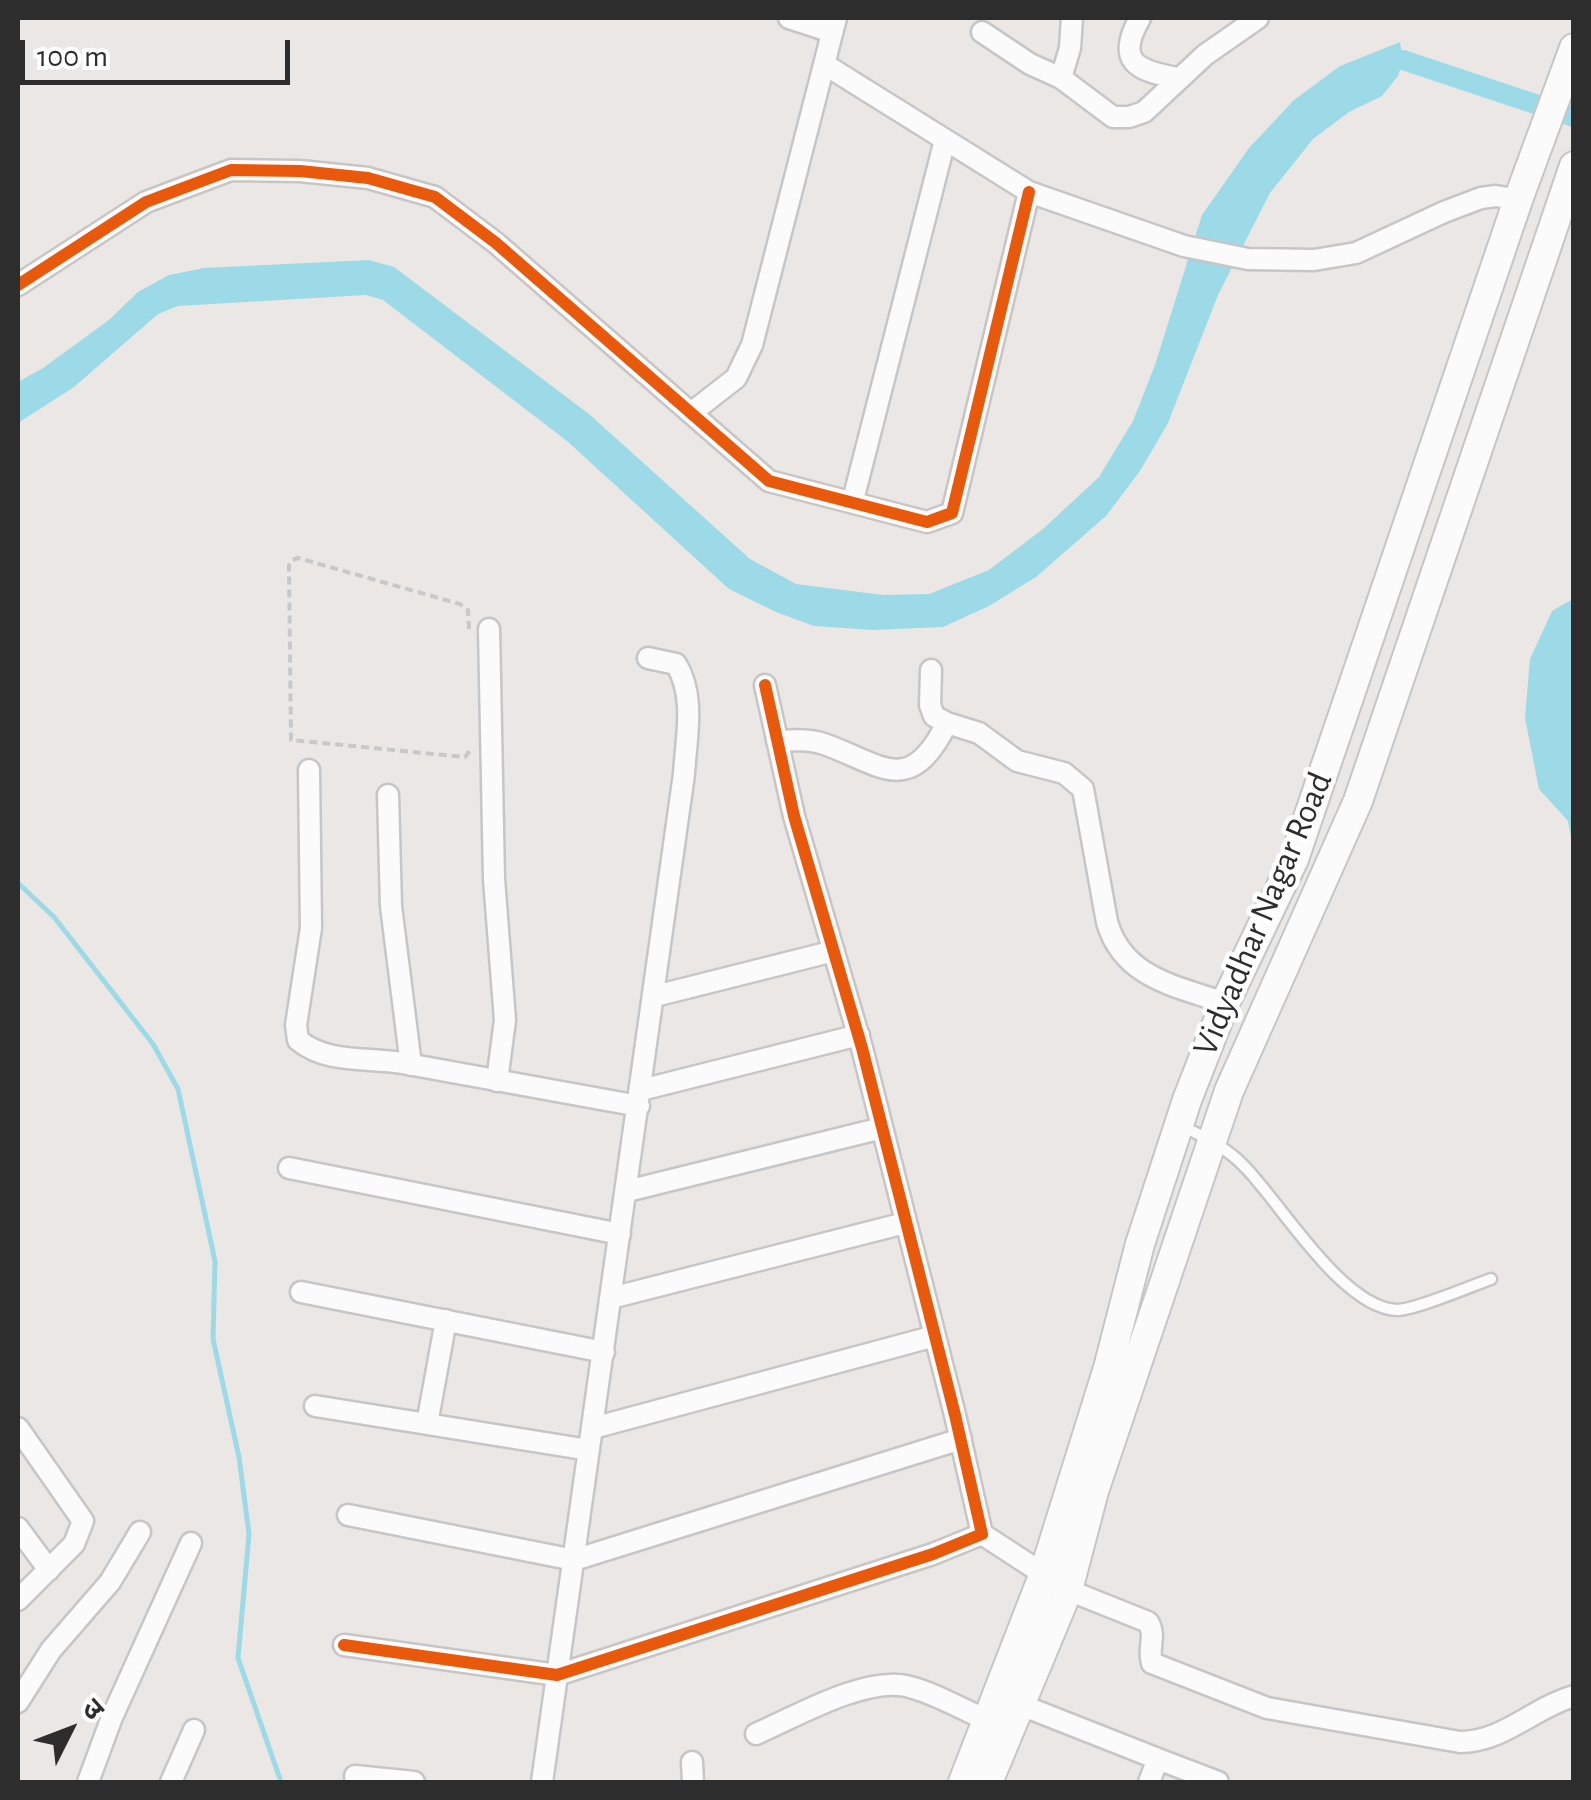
<!DOCTYPE html>
<html>
<head>
<meta charset="utf-8">
<style>
	body { margin:0 }
	#map { position:relative; width:1591px; height:1800px; overflow:hidden; background:#ebe7e4; font-family:"Alegreya Sans","Noto Sans Devanagari",sans-serif }
	canvas { display:block }
	.frame { position:absolute; inset:0; border:20px solid #2d2d2d; pointer-events:none }
	.north { position:absolute; left:20px; top:1680px; width:100px; height:100px; -webkit-text-stroke:8px #fff; paint-order:stroke; rotate:48deg; font-size:28px; font-weight:700; line-height:40px; text-align:center; color:#2d2d2d }
	.north::after { content:''; display:block; margin:auto; width:35px; height:45px; background:#2d2d2d; clip-path:polygon(50% 0,100% 100%,50% 72%,0 100%) }
	.scale { position:absolute; left:20px; top:40px; width:270px; height:45px; box-sizing:border-box; border:5px solid #2d2d2d; border-top:0; padding-left:12px; font-size:30px; line-height:35px; white-space:nowrap; color:#2d2d2d; -webkit-text-stroke:8px #fff; paint-order:stroke }
</style>
</head>
<body>
<div id="map">
<canvas width="1591" height="1800"></canvas>
<div class="frame"></div>
<div class="north">उ</div>
<div class="scale">100 m</div>
</div>
<script>
const ctx = document.querySelector('canvas').getContext('2d');
ctx.lineJoin = 'round';
function fillPath(path, color) {
  ctx.fillStyle = color;
  ctx.fill(path, 'evenodd');
}
function strokePath(path, color, width, dash) {
  ctx.strokeStyle = color;
  ctx.lineWidth = width;
  ctx.lineCap = dash ? 'butt' : 'round';
  ctx.setLineDash(dash || []);
  ctx.stroke(path);
}
function drawText(font, color, halo, rows, align = 'center') {
  ctx.font = font + ' "Alegreya Sans",sans-serif';
  ctx.lineWidth = 9;
  ctx.setLineDash([]);
  ctx.textBaseline = 'middle';
  ctx.strokeStyle = halo;
  ctx.fillStyle = color;
  for (const [text, x, y, turn = 0] of rows) {
    ctx.save();
    ctx.translate(x, y);
    ctx.rotate((+turn || 0) * Math.PI / 180);
    ctx.textAlign = isNaN(turn) ? turn : align;
    if (halo) ctx.strokeText(text, 0, 0);
    ctx.fillText(text, 0, 0);
    ctx.restore();
  }
}
const water = new Path2D(`
	M1400 42 1403 60 1398 76 1382 96 1349 112 1313 139 1270 193 1218 295 1168 423 1140 471 1106 516 1036 577 989 606 943 627 872 630 814 626 776 612 729 589 567 441 383 300 366 295 178 306 158 314 74 387 18 423V382L43 368 109 320 138 292 169 275 204 268 369 260 394 267 589 414 750 559 796 584 883 595 929 594 989 570 1043 529 1099 477 1133 421 1155 365 1202 215 1249 148 1294 100 1340 66Z
	M1573 599V847L1568 821 1539 789 1525 718 1530 659 1552 611Z`);
const stream = new Path2D(`
	M18 883 54 917 153 1044 178 1089 215 1261 213 1339 239 1457 249 1534 238 1658 281 1782`);
const canal = new Path2D(`
	M1403 60 1574 117`);
const path = new Path2D(`
	M469 629 468 610 460 604 298 558 292 560 289 565 291 740 465 757 471 749`);
const lane = new Path2D(`
	M1180 1125C1202 1136 1226 1147 1244 1166 1280 1202 1342 1308 1397 1310 1415 1310 1471 1286 1491 1279`);
const street = new Path2D(`
	M789 18 832 32
	M1140 18C1115 62 1137 71 1178 78
	M982 32 1030 64 1061 78 1113 117H1129L1144 112 1205 55 1258 18
	M824 64 1029 192 1184 246 1248 259 1314 260 1356 253 1444 212 1481 198 1496 196 1518 200
	M1061 78 1070 48 1072 18
	M18 285 146 202 231 170 300 171 368 178 435 197 496 243 769 481 927 522 952 513 1029 192
	M691 413 736 378 752 345 836 18
	M853 500 945 140
	M489 629 494 879 505 1020 497 1081
	M931 670 930 705 934 716 947 723 979 733 1017 761 1064 773 1083 789 1107 922C1123 978 1176 986 1225 1003
	M777 741C793 740 809 739 824 744 881 764 909 799 947 723
	M309 770 311 928 296 1025 298 1040C327 1064 367 1057 402 1063 481 1077 560 1092 639 1106
	M388 795 391 906 411 1065
	M655 996 834 951
	M641 1090 859 1035
	M289 1168 620 1234
	M627 1191 882 1128
	M301 1292 604 1352
	M611 1298 905 1223
	M315 1406 589 1450
	M427 1424 446 1320
	M18 1428 83 1521 74 1544 18 1600
	M593 1428 935 1336
	M348 1515 574 1560 961 1439
	M18 1528 49 1570
	M982 1534 1068 1590 1148 1622C1157 1637 1147 1648 1152 1663L1267 1708 1460 1742C1503 1742 1533 1708 1574 1696
	M344 1645 557 1675 933 1554 982 1534 955 1415 862 1048 794 816 765 685
	M1011 1701 1158 1759 1149 1782
	M18 1702 51 1650 110 1582 140 1532
	M756 1734C795 1717 864 1677 906 1686 933 1692 961 1709 987 1720
	M1158 1759 1218 1782
	M692 1762 693 1782
	M355 1776 414 1782
	M88 1782 112 1717 191 1543
	M171 1782 194 1730
	M542 1782 684 774C686 738 696 696 676 664L648 658`);
const secondary = new Path2D(`
	M963 1782 1043 1576 1108 1368 1140 1244 1187 1100 1225 1003 1294 859 1518 200 1574 48
	M988 1782 1068 1590 1094 1491 1229 1091 1358 801 1574 166`);
const cycleway = new Path2D(`
	M18 285 146 202 231 170 300 171 368 178 435 197 496 243 769 481 927 522 952 513 1029 192
	M344 1645 557 1675 933 1554 982 1534 955 1415 862 1048 794 816 765 685`);
const streetNames = [
	["Vidyadhar Nagar Road",1263,914,-67]
];
fillPath(water, '#9cdae8');
strokePath(stream, '#9cdae8', 5);
strokePath(canal, '#9cdae8', 20);
strokePath(lane, '#c7c6c6', 15);
strokePath(street, '#c7c6c6', 25);
strokePath(secondary, '#c7c6c6', 32);
strokePath(path, '#c8c8c8', 4, [8, 5]);
strokePath(lane, '#fcfbfb', 10);
strokePath(street, '#fcfbfb', 20);
strokePath(secondary, '#fcfbfb', 28);
strokePath(cycleway, '#e8590c', 12);
drawText('35px', '#2d2d2d', '#fff', streetNames);
</script>
</body>
</html>
